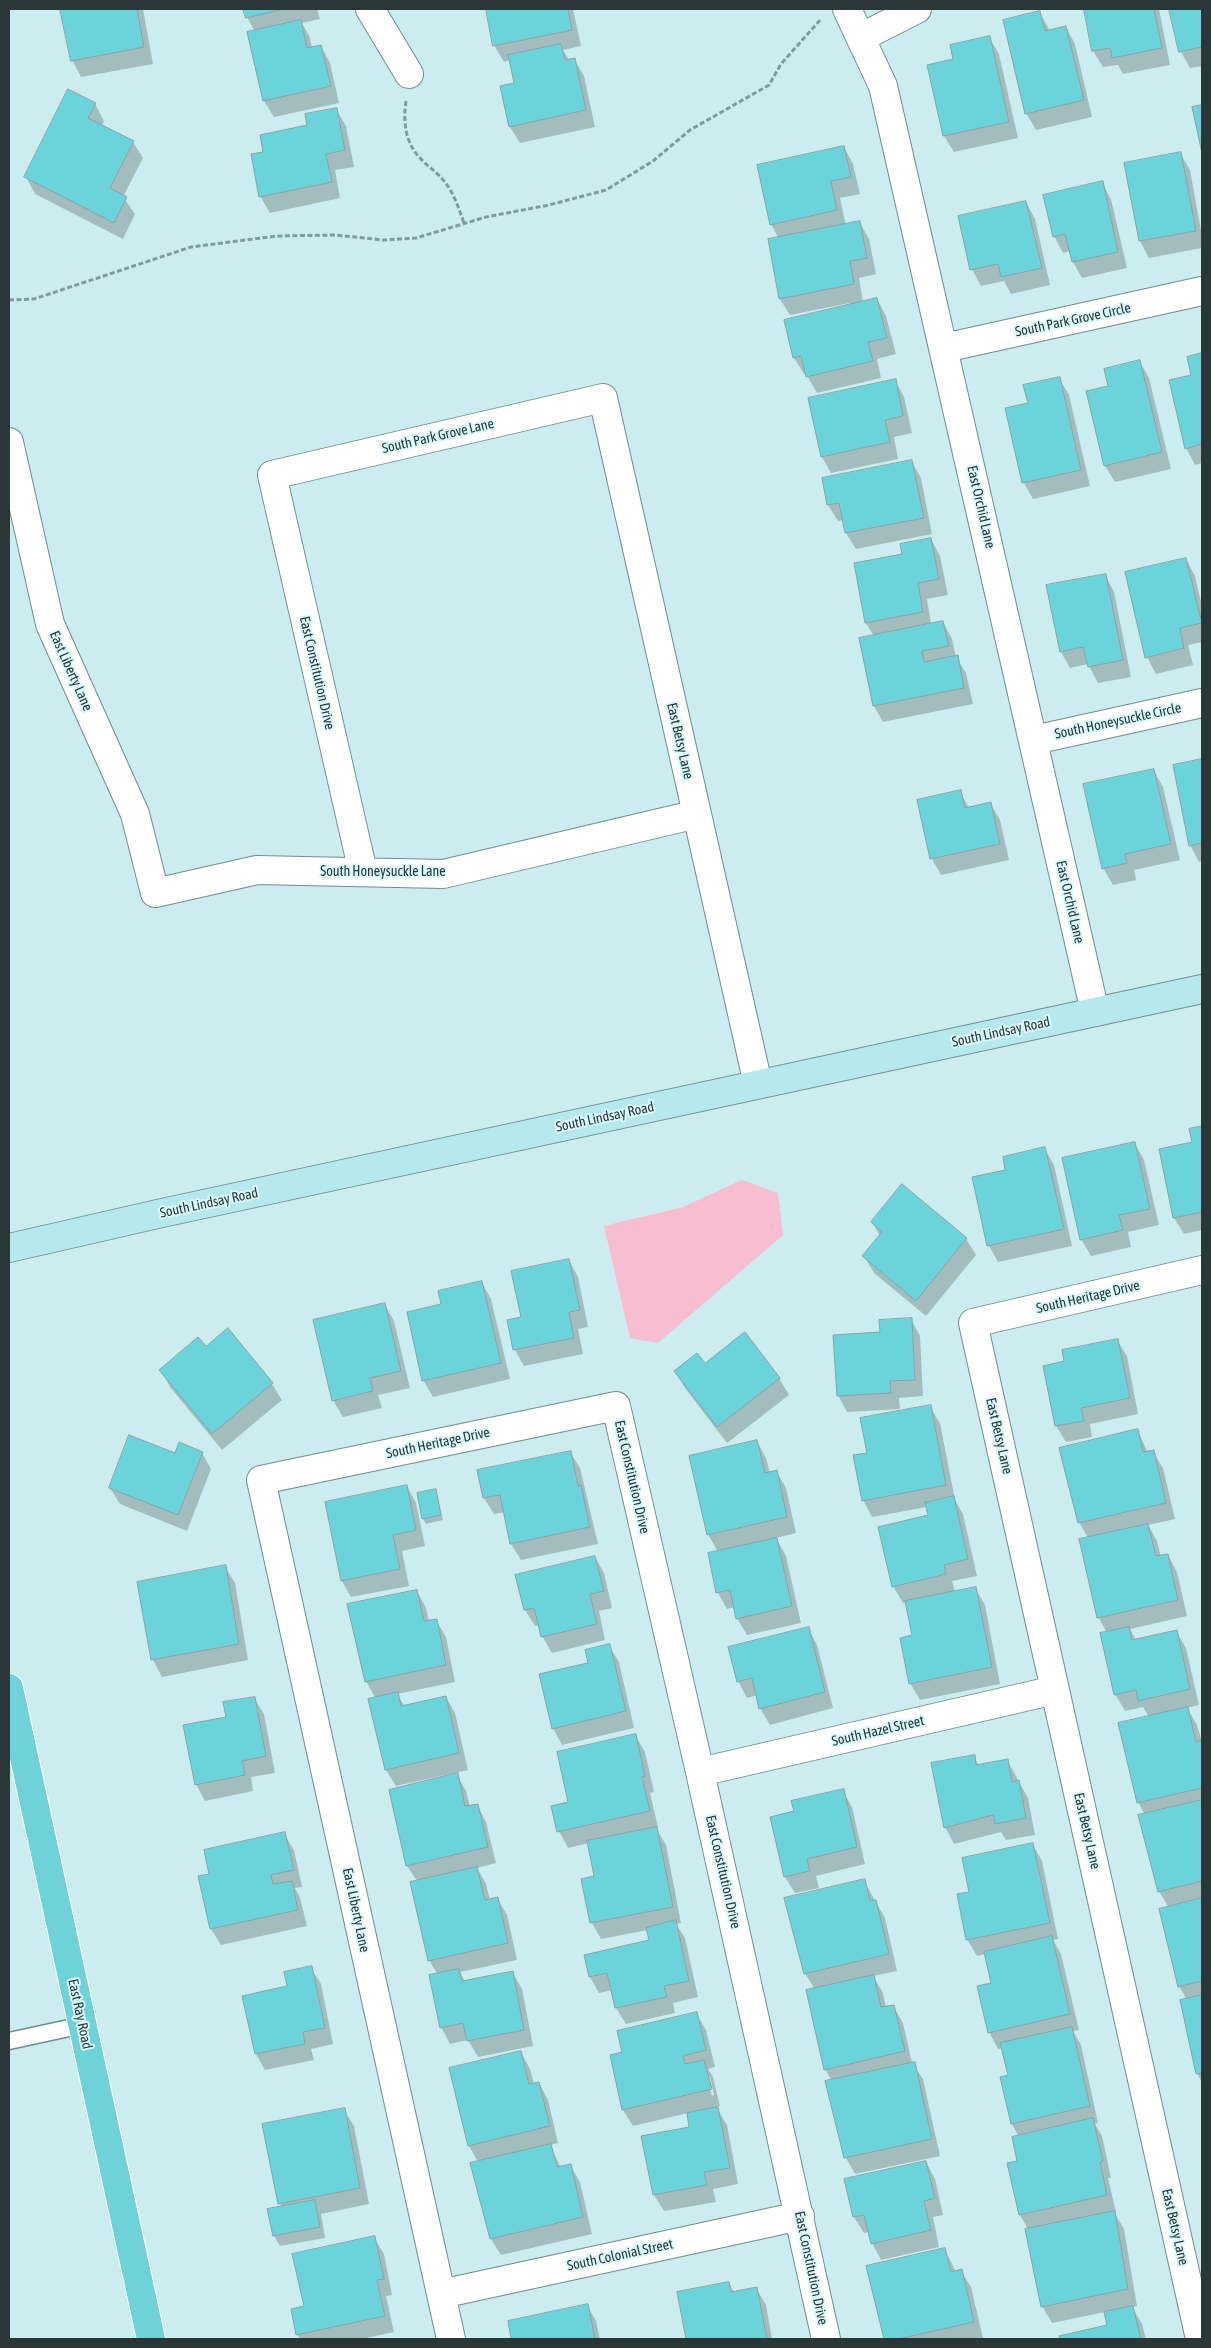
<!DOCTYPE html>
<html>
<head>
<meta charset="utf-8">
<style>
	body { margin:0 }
	#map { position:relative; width:1211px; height:2348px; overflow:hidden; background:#ccedef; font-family:"Asap Condensed",sans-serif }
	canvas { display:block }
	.frame { position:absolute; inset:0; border:10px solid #2a3738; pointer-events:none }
</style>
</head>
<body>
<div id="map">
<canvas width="1211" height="2348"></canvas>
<div class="frame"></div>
</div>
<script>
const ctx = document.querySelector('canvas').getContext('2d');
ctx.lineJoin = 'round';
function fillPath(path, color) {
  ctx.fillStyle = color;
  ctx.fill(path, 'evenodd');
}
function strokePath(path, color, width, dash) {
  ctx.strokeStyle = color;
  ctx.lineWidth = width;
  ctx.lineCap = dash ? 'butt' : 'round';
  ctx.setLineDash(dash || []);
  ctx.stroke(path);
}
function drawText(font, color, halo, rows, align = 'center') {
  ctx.font = font + ' "Asap Condensed",sans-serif';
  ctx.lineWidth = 4;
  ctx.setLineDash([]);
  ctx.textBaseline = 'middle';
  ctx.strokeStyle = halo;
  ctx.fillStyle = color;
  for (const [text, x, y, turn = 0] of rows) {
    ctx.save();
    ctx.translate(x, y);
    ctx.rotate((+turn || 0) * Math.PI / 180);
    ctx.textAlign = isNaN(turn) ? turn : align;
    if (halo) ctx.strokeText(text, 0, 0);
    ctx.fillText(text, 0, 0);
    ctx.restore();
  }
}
const green = new Path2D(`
	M742 1180 778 1193 783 1235 658 1343 630 1338 604 1226 683 1207Z`);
const shadow = new Path2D(`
	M62 9H143L153 64 81 77 72 60Z
	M245 9H317L320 19 302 23 310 38 312 48 321 46 330 63 339 103 274 117 264 101 249 33 255 32 247 17Z
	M487 9H573L581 46 563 50 569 60 574 59 584 76 595 127 520 143 510 127 516 84 510 60 504 62 494 45Z
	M1085 9H1159L1170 65 1123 74 1118 65 1103 67 1093 51Z
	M1171 9H1202V66L1190 68 1181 52Z
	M1040 13 1050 31 1066 27 1075 44 1092 117 1036 130 1026 113Z
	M989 37 999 54 1018 138 954 152 944 136 928 66 954 60Z
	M95 104 104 121 102 126 133 142 143 158 123 197 135 214 123 239 35 194 26 177Z
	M336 109 346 126 354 167 335 170 340 198 270 213 260 196 264 153Z
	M844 147 853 164 860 194 840 198 846 226 860 223 869 239 876 274 859 278 863 302 877 299 886 316 896 354 877 359 881 378 817 393 806 374H804L794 358 851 305 850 303 790 315 780 299 779 239 771 224Z
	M1180 153 1190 170 1202 236V248L1149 258 1140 241 1125 164Z
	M1102 183 1111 199 1127 268 1082 278 1073 262 1070 251 1063 253 1054 236Z
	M1026 202 1035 219 1050 285 1011 294 1004 281 981 286 972 269Z
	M1202 355V463L1195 465 1186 448 1193 376 1189 358Z
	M1140 362 1149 378 1171 469 1115 482 1105 466 1110 387Z
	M1059 378 1069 395 1090 486 1033 499 1024 483 1007 409 1029 404Z
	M895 380 904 397 912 433 894 437 898 459 831 473 822 457 809 399Z
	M912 462 921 478 932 534 856 549 846 533 844 520 838 521 828 505 823 479Z
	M931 539 940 556 948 595 927 599 931 624 943 622 952 639 956 657 966 673 973 704 883 722 874 706 860 639 874 636 866 623 903 555Z
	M1186 559 1195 576 1202 606V642L1188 645 1193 665 1156 674 1147 657Z
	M1105 575 1114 592 1131 677 1098 683 1088 664 1070 668 1061 652Z
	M1202 760V861L1199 862 1190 845 1175 766Z
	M1154 771 1163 787 1180 860 1134 870 1136 880 1113 885 1103 868Z
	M960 792 969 808 990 803 1000 820 1009 860 941 875 932 859 919 801Z
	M1202 1127V1230L1184 1234 1174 1218 1160 1150 1193 1143 1191 1130Z
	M1135 1144 1144 1160 1159 1225 1128 1232 1131 1247 1091 1256 1081 1239Z
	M1045 1149 1054 1165 1072 1246 998 1262 989 1246 974 1178 1007 1171Z
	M902 1186 966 1239 976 1255 926 1316 874 1273 864 1256 880 1236 872 1222Z
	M569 1260 578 1277 588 1327 578 1329 583 1354 524 1366 515 1350 508 1321 522 1318Z
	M482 1283 491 1299 510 1379 433 1397 423 1380 442 1305Z
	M385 1305 394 1321 410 1388 378 1395 382 1408 343 1417 333 1400Z
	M911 1319 920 1336 923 1396 899 1398 900 1409 847 1412 838 1395 881 1334Z
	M228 1329 272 1384 282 1400 222 1450 170 1387 161 1370 205 1348Z
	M1117 1340 1127 1356 1138 1414 1090 1424 1092 1437 1066 1442 1056 1426 1044 1366 1065 1362Z
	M705 1365 779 1378 789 1395 727 1443 685 1388 675 1371Z
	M930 1407 940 1423 955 1500 963 1514 977 1576 952 1581 955 1592 975 1588 985 1605 1000 1684 920 1700 910 1683 913 1636 906 1602 903 1603 893 1586 930 1516 927 1507 872 1517 863 1500 869 1454Z
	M1138 1431 1148 1453 1153 1452 1163 1468 1175 1519 1148 1525 1157 1541 1161 1557 1168 1555 1177 1572 1187 1616 1130 1629 1136 1640 1176 1631 1186 1648 1199 1705 1187 1708 1197 1725 1202 1742V2083L1197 2073 1187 2000 1179 1986 1169 1908 1159 1891 1145 1815 1138 1802 1149 1717 1143 1707 1125 1711 1115 1694 1107 1633 1099 1618 1081 1540 1088 1538 1079 1522Z
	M757 1441 766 1458 770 1473 777 1472 786 1488 796 1533 776 1538 786 1556 801 1623 747 1635 737 1618 735 1607 727 1609 718 1593V1552L708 1534Z
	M570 1452 580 1468 598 1544 521 1560 511 1544 505 1512 494 1514 484 1498Z
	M202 1453 211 1469 187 1531 120 1504 110 1488 175 1455Z
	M407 1486 416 1503 425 1546 402 1551 409 1586 351 1597 342 1581 326 1503Z
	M436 1491 443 1520 426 1524 423 1519Z
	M595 1557 604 1573 612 1608 599 1611 605 1640 552 1653 542 1636 540 1625 535 1626 525 1610 517 1575Z
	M225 1567 235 1583 248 1660 162 1677 153 1660 138 1583Z
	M417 1591 426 1608 429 1622 436 1620 446 1637 455 1682 397 1694 405 1707 446 1697 455 1713 468 1770 396 1786 386 1770 370 1700 376 1699 366 1681Z
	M808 1628 817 1645 833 1708 770 1725 760 1708 757 1695 747 1698 738 1681Z
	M609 1646 619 1662 634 1728 562 1745 553 1728Z
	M254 1698 264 1714 275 1773 251 1777 253 1791 205 1801 196 1784Z
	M635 1735 645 1752 654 1792 650 1793 658 1827 656 1828 666 1845 681 1923 676 1924 685 1938 698 1997 673 2003 675 2013 626 2024 616 2008 612 1990 599 1993 590 1977 585 1956 650 1941 648 1930 601 1939 592 1923 583 1880 595 1877 589 1843 568 1848 559 1831 570 1803Z
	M974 1756 979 1766 1007 1760 1028 1798 1035 1835 1006 1840 1001 1832 954 1844 945 1827Z
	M457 1775 466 1791 470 1807 477 1805 486 1822 496 1863 477 1868 486 1884 490 1900 497 1898 507 1915 517 1960 460 1972 465 1982 513 1973 522 1989 533 2046 478 2057 468 2040 450 2044 441 2027 438 1975 429 1960 417 1881 407 1866Z
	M843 1791 852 1807 865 1864 816 1876 819 1888 795 1893 785 1877 796 1812Z
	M284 1834 294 1850 302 1887 295 1888 300 1898 307 1926 221 1945 211 1929 200 1877 211 1875Z
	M1033 1845 1042 1861 1058 1939 1053 1940 1061 1954 1079 2030 1073 2031 1081 2045 1098 2123 1095 2124 1102 2136 1111 2178H1108L1116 2212H1114L1124 2229 1137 2306 1132 2307 1142 2324 1146 2339H1061V2337L1109 2326 1105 2312 1052 2323 1042 2306 1028 2229 1020 2215 1008 2164 1019 2162V2137L1012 2124 1009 2076 1003 2048 998 2049 989 2032 993 1984 986 1954 977 1956 967 1939 971 1893Z
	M864 1881 885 1918 897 1971 873 1976 883 1993 886 2008 893 2006 903 2023 912 2063 923 2079 940 2156 855 2174 846 2158 832 2081 825 2069 815 1990 805 1973Z
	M311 1968 321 1984 333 2044 311 2049 314 2060 265 2070 256 2054 244 1997 288 1987Z
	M696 2013 706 2030 715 2067 708 2069 713 2077 720 2106 716 2107 727 2125 738 2184 713 2189 716 2202 664 2211 654 2195 691 2128 688 2113 633 2126 623 2110 611 2056 624 2053ZM707 2077H710L714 2095 712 2096Z
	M521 2052 530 2069 534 2084 539 2083 548 2100 558 2143 550 2145 561 2168 570 2165 580 2182 592 2234 501 2255 491 2239 472 2164 478 2162 469 2146 451 2069Z
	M344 2110 354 2126 369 2204 321 2214 325 2238 280 2246 274 2236 281 2207 264 2125Z
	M926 2162 935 2179 943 2215 933 2217 939 2247 881 2260 872 2243 869 2232 864 2233 854 2217 846 2180Z
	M374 2238 384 2254 392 2295 386 2296 394 2332 362 2339H300L297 2334 305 2307Z
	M945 2250 956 2272 961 2271 971 2287 983 2338 885 2339 867 2267Z
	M729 2283 734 2292 756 2288 766 2305 772 2339H687L679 2293Z
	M587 2305 596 2321 600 2339H513L509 2322Z`);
const building = new Path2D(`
	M60 9H137L144 47 71 61Z
	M243 9H284L246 18Z
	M486 9H568L572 30 493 46Z
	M1084 9H1154L1162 48 1112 58 1110 48 1092 51Z
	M1169 9H1202V47L1179 52Z
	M1040 11 1045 31 1066 26 1084 100 1025 114 1003 20Z
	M301 20 307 48 321 45 331 86 263 101 247 32Z
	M990 36 1009 122 943 136 927 65 953 59 950 45Z
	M561 44 565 60 575 58 586 110 509 127 500 86 514 83 508 55Z
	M68 89 96 103 88 118 134 141 110 188 127 197 114 223 24 177Z
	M1202 105V153L1192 107Z
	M337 108 345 150 326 154 332 182 259 197 251 154 263 152 260 135 307 125 305 114Z
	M844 146 851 177 831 181 837 210 770 225 757 165Z
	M1181 152 1196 231 1139 241 1124 163Z
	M1103 181 1118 252 1072 262 1065 234 1053 237 1043 195Z
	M1026 201 1042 268 1001 277 998 264 970 270 958 216Z
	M860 221 867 258 850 261 854 284 779 299 768 239Z
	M877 298 887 338 868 342 873 361 806 377 801 356 793 358 784 320Z
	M1202 353V444L1185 449 1169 380 1191 375 1187 357Z
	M1140 360 1162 452 1104 466 1086 391 1108 386 1104 369Z
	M1060 377 1081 470 1022 483 1005 408 1028 403 1023 385Z
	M896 379 903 416 885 420 890 442 821 457 808 398Z
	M912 460 924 518 845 533 839 503 827 505 822 478Z
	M931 538 939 579 918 583 923 612 865 623 854 563 902 554 900 544Z
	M1186 558 1202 623 1180 628 1184 648 1145 658 1125 572Z
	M1106 574 1123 660 1088 667 1083 647 1060 652 1046 585Z
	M943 621 949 646 922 651 924 662 958 655 964 688 873 706 859 638Z
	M1202 759V843L1189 846 1173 765Z
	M1154 769 1171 844 1125 854 1127 863 1102 869 1083 784Z
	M961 790 965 808 991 802 1000 844 930 859 917 800Z
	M1202 1126V1212L1173 1218 1159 1149 1192 1142 1189 1129Z
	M1135 1142 1150 1209 1119 1215 1123 1230 1080 1240 1062 1158Z
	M1045 1147 1064 1229 987 1246 972 1177 1005 1170 1003 1157Z
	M902 1184 967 1238 916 1301 862 1256 882 1232 871 1222Z
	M569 1259 580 1310 569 1312 574 1338 513 1350 507 1320 521 1317 511 1271Z
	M482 1281 501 1363 422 1381 407 1312 441 1304 438 1291Z
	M385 1303 401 1371 370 1378 373 1391 332 1401 313 1320Z
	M912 1318 915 1380 890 1381 891 1393 837 1396 833 1335 880 1332 879 1320Z
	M228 1328 273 1383 212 1434 159 1370 198 1337 206 1346Z
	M745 1332 780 1378 717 1427 674 1371 697 1353 705 1363Z
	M1118 1339 1130 1398 1081 1408 1084 1421 1055 1426 1043 1366 1064 1361 1062 1350Z
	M931 1405 946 1485 862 1501 853 1455 867 1453 860 1418Z
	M1138 1429 1143 1452 1154 1450 1166 1503 1078 1523 1059 1448Z
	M129 1435 175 1453 179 1442 203 1452 178 1515 109 1488Z
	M757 1440 765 1473 777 1470 787 1517 707 1535 689 1456Z
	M571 1451 578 1486 581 1485 590 1527 510 1544 500 1495 483 1498 477 1470Z
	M407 1485 416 1530 393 1535 400 1569 341 1581 325 1502Z
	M436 1489 441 1515 422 1519 417 1493Z
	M954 1496 968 1559 944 1565 946 1574 892 1587 878 1527 928 1515 925 1503Z
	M1148 1524 1156 1556 1168 1554 1178 1600 1097 1618 1079 1539Z
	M777 1538 792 1606 736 1619 730 1590 716 1593 708 1553Z
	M595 1556 604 1591 590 1594 597 1624 541 1637 534 1608 524 1610 515 1575Z
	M226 1565 239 1644 151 1660 137 1582Z
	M976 1587 992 1667 909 1684 900 1638 912 1635 905 1601Z
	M417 1590 424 1621 437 1619 446 1665 365 1682 347 1604Z
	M809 1627 825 1692 759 1709 752 1678 737 1682 728 1647Z
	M1129 1627 1132 1640 1177 1630 1190 1689 1138 1701 1136 1690 1114 1695 1100 1633Z
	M610 1644 626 1711 552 1729 539 1674 588 1663 585 1650Z
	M398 1692 401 1706 446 1696 459 1753 385 1770 368 1699Z
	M255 1697 266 1756 242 1761 245 1775 195 1785 183 1725 226 1717 223 1702Z
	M1188 1707 1196 1742 1202 1740V1788L1137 1803 1118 1723Z
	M636 1734 645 1776 642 1777 650 1811 557 1832 551 1806 568 1802 557 1752Z
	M975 1755 976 1765 1008 1759 1012 1782 1019 1780 1026 1818 995 1824 993 1815 944 1828 931 1763Z
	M458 1773 465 1806 478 1804 488 1847 406 1866 389 1790Z
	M844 1789 857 1847 807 1859 810 1871 784 1877 770 1817 794 1811 791 1801Z
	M1202 1800V1881L1158 1892 1138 1815Z
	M657 1827 673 1907 590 1923 581 1879 594 1876 587 1841Z
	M285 1832 294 1870 271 1875 273 1884 292 1881 298 1910 210 1929 198 1876 209 1874 204 1850Z
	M1033 1843 1050 1923 966 1940 957 1894 969 1892 962 1858Z
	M477 1867 485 1900 498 1897 508 1943 428 1961 410 1882Z
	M865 1879 870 1901 876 1900 889 1954 804 1974 784 1898Z
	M1202 1898V1981L1178 1987 1159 1909Z
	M676 1920 689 1981 664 1986 667 1997 615 2008 607 1973 589 1977 584 1955 649 1940 646 1928Z
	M1052 1936 1070 2014 988 2033 977 1986 991 1983 984 1952Z
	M312 1966 325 2028 303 2032 305 2044 255 2054 242 1996 287 1986 284 1972Z
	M459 1969 462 1981 513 1971 524 2030 467 2041 463 2023 440 2028 429 1975Z
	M874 1975 881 2007 894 2005 905 2051 824 2070 806 1990Z
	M1202 1995V2073L1196 2074 1180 2000Z
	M697 2012 706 2050 683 2056 685 2064 704 2060 712 2089 622 2110 610 2055 622 2052 617 2031Z
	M1072 2027 1090 2106 1011 2124 1000 2077 1008 2075 1000 2043Z
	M521 2051 529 2084 539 2082 550 2126 468 2146 449 2068Z
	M915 2062 932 2139 844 2158 825 2081Z
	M718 2107 730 2168 704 2172 707 2185 653 2195 641 2136 689 2127 687 2113Z
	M345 2108 360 2188 278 2204 262 2124Z
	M1093 2118 1103 2161 1100 2162 1107 2195 1019 2215 1007 2163 1017 2161 1012 2137Z
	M551 2144 557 2167 571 2164 583 2217 490 2239 470 2163Z
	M926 2161 935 2198 924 2201 931 2230 871 2244 864 2215 853 2217 844 2179Z
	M315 2200 320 2227 273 2236 267 2209Z
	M1115 2211 1128 2289 1041 2307 1025 2229Z
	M375 2236 384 2279 377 2280 385 2316 296 2335 291 2309 304 2306 292 2254Z
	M945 2248 951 2272 962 2269 974 2322 898 2339H884L866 2266Z
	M729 2282 731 2292 757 2287 767 2339H686L677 2292Z
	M588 2304 595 2339H511L508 2321Z
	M1133 2306 1141 2339H1060L1059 2336 1107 2325 1104 2312Z`);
const path = new Path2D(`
	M406 101C403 122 405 143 421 159 428 167 437 172 444 181 454 193 459 209 464 223
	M9 300 34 299 191 247 277 236 336 235 383 240 416 238 486 217 549 205 606 190 653 161 690 130 769 85 781 64 821 19`);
const service = new Path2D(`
	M9 2041 83 2025`);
const minor = new Path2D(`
	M370 9 409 74
	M847 9 883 86 1095 1012
	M862 37 917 9
	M944 348 1202 291
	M9 442 50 624 135 814 155 893 257 870 443 874 697 814
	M1034 740 1202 703
	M363 872 272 475 603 398 758 1084
	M700 1772 1055 1690
	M441 2294 800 2216
	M451 2339 261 1480 616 1406 700 1772 826 2339
	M1200 2339 973 1323 1202 1270`);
const secondary = new Path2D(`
	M9 1248 162 1213 1202 989`);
const primary = new Path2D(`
	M9 1688 151 2339`);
const streetNames = [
	["South Park Grove Circle",1073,320,-12],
	["South Park Grove Lane",438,436,-13],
	["East Orchid Lane",981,507,77],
	["East Liberty Lane",71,671,66],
	["East Constitution Drive",317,673,77],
	["South Honeysuckle Circle",1118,721,-12],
	["East Betsy Lane",680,741,77],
	["South Honeysuckle Lane",383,872],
	["East Orchid Lane",1070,902,77],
	["South Lindsay Road",1001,1032,-12],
	["South Lindsay Road",605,1117,-12],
	["South Lindsay Road",209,1203,-12],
	["South Heritage Drive",1088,1297,-13],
	["East Betsy Lane",999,1436,77],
	["South Heritage Drive",438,1443,-12],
	["East Constitution Drive",632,1477,77],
	["South Hazel Street",878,1731,-13],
	["East Betsy Lane",1087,1831,77],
	["East Constitution Drive",723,1872,77],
	["East Liberty Lane",356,1910,78],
	["East Ray Road",80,2014,78],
	["East Betsy Lane",1175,2227,77],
	["South Colonial Street",620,2255,-12],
	["East Constitution Drive",811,2268,78]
];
fillPath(green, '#f7bdd1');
fillPath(shadow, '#0003');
fillPath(building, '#6bd3da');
strokePath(building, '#85a4a6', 1);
strokePath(service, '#6f8e90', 19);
strokePath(minor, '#6f8e90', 30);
strokePath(secondary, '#6f8e90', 30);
strokePath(primary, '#fff', 30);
strokePath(path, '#829a9c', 3, [5, 2.5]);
strokePath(service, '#fff', 16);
strokePath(minor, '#fff', 28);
strokePath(secondary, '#b6e9ec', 28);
strokePath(primary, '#6ed3d9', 28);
drawText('14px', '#2a3738', '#d9fafc', streetNames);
</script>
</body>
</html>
